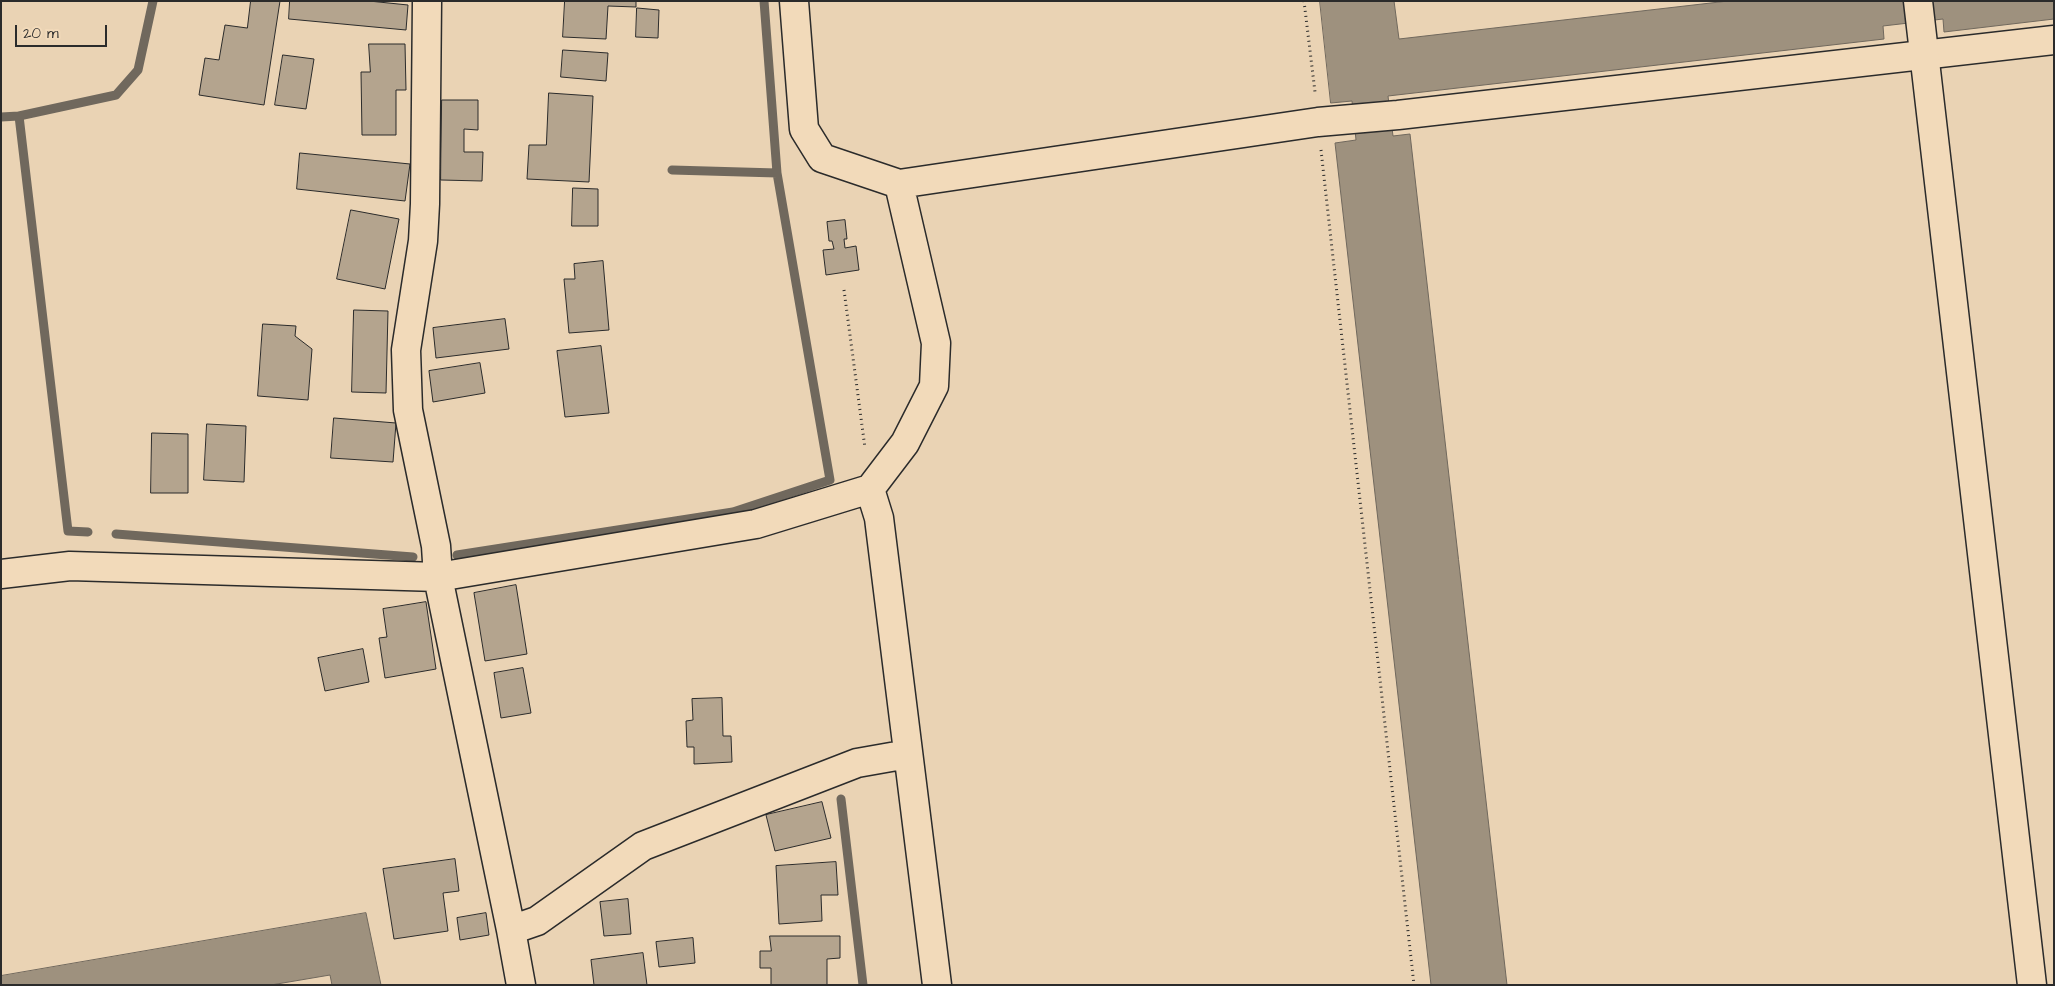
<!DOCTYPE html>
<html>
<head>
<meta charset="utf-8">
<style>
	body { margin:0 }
	#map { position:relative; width:2055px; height:986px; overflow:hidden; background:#ead3b4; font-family:"Architects Daughter",sans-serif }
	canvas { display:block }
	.frame { position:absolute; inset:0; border:2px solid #2b2b2b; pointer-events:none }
	.scale { position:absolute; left:15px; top:25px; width:92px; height:22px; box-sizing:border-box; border:2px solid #2b2b2b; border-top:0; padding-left:6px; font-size:15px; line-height:18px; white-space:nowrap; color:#2b2b2b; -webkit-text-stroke:4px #f2daba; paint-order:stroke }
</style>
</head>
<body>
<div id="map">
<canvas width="2055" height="986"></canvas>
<div class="frame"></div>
<div class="scale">20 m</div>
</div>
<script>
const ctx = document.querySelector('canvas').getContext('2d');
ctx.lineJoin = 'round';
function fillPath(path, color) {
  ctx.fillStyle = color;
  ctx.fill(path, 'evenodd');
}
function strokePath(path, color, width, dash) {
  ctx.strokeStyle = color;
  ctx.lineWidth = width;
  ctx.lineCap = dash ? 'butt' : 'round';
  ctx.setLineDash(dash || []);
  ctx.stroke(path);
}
const water = new Path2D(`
	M1320 1H1394L1399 39 1728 1H2054V19L1944 32 1943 19 1883 26 1884 39 1388 96 1393 136 1410 134 1507 985H1431L1335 143 1356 140 1352 101 1331 103Z
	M366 913 381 985H332L330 975 271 985H1V976Z`);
const stream = new Path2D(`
	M1 117 19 116
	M672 170 777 173
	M88 532 68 531 19 116 116 95 138 70 153 1
	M116 534 413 557
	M457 555 733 512 830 480 777 173 764 1
	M841 799 863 985`);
const building = new Path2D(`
	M251 1H280L264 105 199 95 205 58 219 60 225 25 247 28Z
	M290 1H369L408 5 406 30 289 19Z
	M565 1H636V7L608 6 606 39 563 37Z
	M637 8 659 10 658 38 636 37Z
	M369 44H405L406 90H396V135H362L361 72H370Z
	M563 50 608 53 606 81 561 77Z
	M283 55 314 59 306 109 275 105Z
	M549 93 593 96 589 182 527 179 529 145H546Z
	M442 100H478V130L464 129V152H483L482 181 441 180Z
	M300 153 410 164 405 201 297 189Z
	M573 188 598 189V226H572Z
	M351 210 399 219 385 289 337 279Z
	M845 220 847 239H844L845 248 856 246 859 270 826 275 823 250 834 249 832 241H829L827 222Z
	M603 261 609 330 569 333 564 279H575L574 264Z
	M354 310 388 311 386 393 352 392Z
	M505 319 509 349 436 358 433 328Z
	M263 324 296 326 295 336 312 349 308 400 258 396Z
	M601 346 609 413 565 417 557 351Z
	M480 363 485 393 433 402 429 371Z
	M334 418 396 423 393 462 331 458Z
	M207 424 246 426 244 482 204 480Z
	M152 433 188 434V493H151Z
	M516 585 527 654 485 661 474 593Z
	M426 602 436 669 385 678 379 638 387 637 383 609Z
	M363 649 369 682 325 691 318 658Z
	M523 668 531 713 501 718 494 673Z
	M722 698 723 736H731L732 762 694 764V747H687L686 721 693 720 692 699Z
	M822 802 831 838 775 851 766 815Z
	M455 859 459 891 443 893 448 931 394 939 383 869Z
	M836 862 838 895H821L822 921 779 924 776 866Z
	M628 899 631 934 604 936 600 902Z
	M486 913 489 935 460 940 457 918Z
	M770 936H840V958L827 959V985H771V968H760V951H771Z
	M693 938 695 963 659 967 656 942Z
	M643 953 647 985H594L591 960Z`);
const path = new Path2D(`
	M1304 1 1315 92
	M1321 150 1414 985
	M844 290 865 448`);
const street = new Path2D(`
	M427 1 425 204 423 241 406 350 408 410 436 546 438 577 511 930 521 985
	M794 1 804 129 822 158 899 184 1318 122 1398 115 2054 40
	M870 489 879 518 937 985
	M1 574 70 566 438 577 756 524 870 489 905 443 934 386 936 343 899 184
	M511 930 537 921 643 846 857 763 908 754`);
const secondary = new Path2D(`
	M1918 1 2032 985`);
fillPath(water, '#9e917e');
strokePath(water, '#70685d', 1);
strokePath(stream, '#70685d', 9);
fillPath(building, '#b4a48e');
strokePath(building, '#2b2b2b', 1);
strokePath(street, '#2b2b2b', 31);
strokePath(secondary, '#2b2b2b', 31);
strokePath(path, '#2b2b2b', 3, [1, 4]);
strokePath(street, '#f2daba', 28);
strokePath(secondary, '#f2daba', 28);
</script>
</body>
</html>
